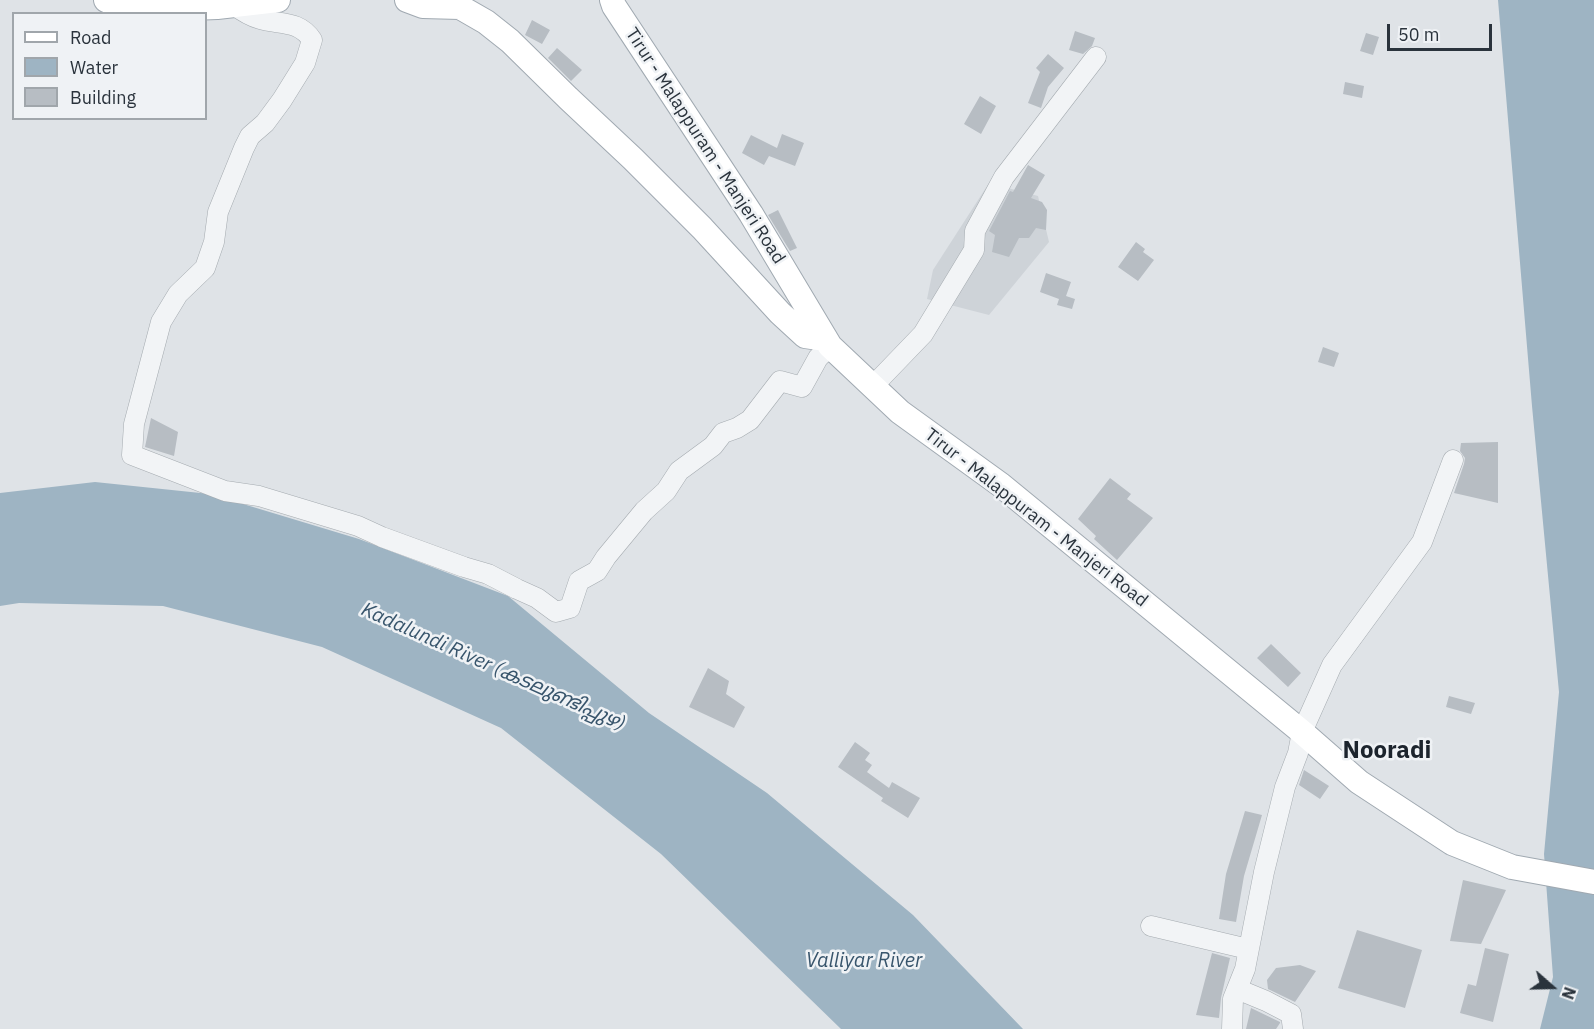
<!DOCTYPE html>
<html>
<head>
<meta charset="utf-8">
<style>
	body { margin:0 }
	#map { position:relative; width:1594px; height:1029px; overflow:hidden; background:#dfe3e7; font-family:"IBM Plex Sans",sans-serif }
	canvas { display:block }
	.legend { position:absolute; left:12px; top:12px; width:195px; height:108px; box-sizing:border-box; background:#eff2f5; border:2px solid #a0a6ab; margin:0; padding:8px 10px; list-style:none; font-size:18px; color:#2a333c }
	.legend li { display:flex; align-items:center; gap:12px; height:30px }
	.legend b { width:30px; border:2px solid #a0a6ab }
	.north { position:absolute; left:1522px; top:957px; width:60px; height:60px; -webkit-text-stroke:4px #eff2f5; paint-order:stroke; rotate:110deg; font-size:16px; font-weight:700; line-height:24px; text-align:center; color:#2a333c }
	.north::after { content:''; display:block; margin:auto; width:21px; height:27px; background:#2a333c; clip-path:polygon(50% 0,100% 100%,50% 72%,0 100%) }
	.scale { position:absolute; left:1387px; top:24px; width:105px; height:27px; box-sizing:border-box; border:3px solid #2a333c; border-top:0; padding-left:8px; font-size:18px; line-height:21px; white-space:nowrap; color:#2a333c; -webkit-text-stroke:4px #eff2f5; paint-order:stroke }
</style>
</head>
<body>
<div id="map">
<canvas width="1594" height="1029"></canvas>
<ul class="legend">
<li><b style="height:8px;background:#fff"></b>Road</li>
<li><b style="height:16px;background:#9eb4c3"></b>Water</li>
<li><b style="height:16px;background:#b7bdc3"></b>Building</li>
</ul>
<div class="north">N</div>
<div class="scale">50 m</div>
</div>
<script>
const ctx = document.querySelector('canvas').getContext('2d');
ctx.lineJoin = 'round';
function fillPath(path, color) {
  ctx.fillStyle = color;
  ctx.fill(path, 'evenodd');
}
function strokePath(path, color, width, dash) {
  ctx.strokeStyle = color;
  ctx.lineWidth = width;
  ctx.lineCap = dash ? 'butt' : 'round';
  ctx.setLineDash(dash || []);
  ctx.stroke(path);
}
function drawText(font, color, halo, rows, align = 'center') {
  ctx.font = font + ' "IBM Plex Sans","Noto Sans Malayalam",sans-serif';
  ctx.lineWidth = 5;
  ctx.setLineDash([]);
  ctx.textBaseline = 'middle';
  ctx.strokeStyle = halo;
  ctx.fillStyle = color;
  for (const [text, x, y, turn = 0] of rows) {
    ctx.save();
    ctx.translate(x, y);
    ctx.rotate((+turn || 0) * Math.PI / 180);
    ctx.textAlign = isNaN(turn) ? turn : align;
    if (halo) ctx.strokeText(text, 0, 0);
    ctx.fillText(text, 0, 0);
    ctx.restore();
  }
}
const built = new Path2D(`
	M989 183 1038 196 1049 242 989 315 927 299 933 270Z`);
const water = new Path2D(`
	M1498 0H1594V1029H1540L1553 977 1544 854 1559 692 1532 406Z
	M95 482 210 494 359 539 508 596 649 713 767 793 913 915 1023 1029H841L661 854 501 728 322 647 163 606 19 603 0 606V493Z`);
const building = new Path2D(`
	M532 20 550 30 542 44 525 35Z
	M1075 31 1095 38 1092 46 1083 54 1069 50Z
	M1366 33 1379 37 1373 55 1360 51Z
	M557 48 582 70 571 81 548 58Z
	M1048 54 1064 68 1048 87 1041 108 1028 103 1040 72 1036 68Z
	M1345 82 1364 86 1362 98 1343 94Z
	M980 96 996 106 981 134 964 124Z
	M782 134 804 143 795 166 769 156 764 165 742 153 751 135 777 148Z
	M1028 165 1045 175 1031 198 1042 202 1047 210 1046 230 1036 228 1029 238H1019L1009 257 992 252 995 235 989 231 1010 191 1013 192Z
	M778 210 797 248 790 251 768 215Z
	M1136 242 1145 249 1143 252 1154 260 1138 281 1118 267Z
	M1046 273 1071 282 1066 296 1075 299 1072 309 1057 305 1059 299 1040 292Z
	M1323 347 1339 353 1334 367 1318 362Z
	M151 418 178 432 174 456 145 447Z
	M1498 442V503L1454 493 1464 464 1465 458 1460 451 1461 443Z
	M1110 478 1131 494 1127 499 1153 518 1117 560 1094 539 1096 536 1078 519Z
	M1271 644 1301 673 1288 687 1257 658Z
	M708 668 729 681 726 694 745 707 734 728 689 707Z
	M1449 696 1475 703 1471 714 1446 707Z
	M855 742 870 753 865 760 872 765 867 772 889 788 892 782 920 798 908 818 881 801 883 798 838 767Z
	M1304 770 1329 786 1320 799 1299 785Z
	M1245 811 1262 815 1244 876 1236 922 1219 919 1226 874Z
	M1463 880 1506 890 1481 944 1450 941Z
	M1357 930 1422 950 1405 1008 1338 988Z
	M1485 948 1509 954 1493 1022 1460 1013 1468 984 1476 986Z
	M1212 953 1230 958 1221 998 1219 1018 1196 1015Z
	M1300 965 1316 971 1295 1002 1268 989 1267 980 1276 968Z
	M1251 1008 1280 1022V1023L1276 1029H1246Z`);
const minor = new Path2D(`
	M234 5C242 11 250 16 260 19 280 25 299 20 312 40L305 63 282 100 265 123 250 136 244 148 218 212 214 242 205 268 178 294 161 322 134 424 132 455 225 491 259 496 358 526 382 537 464 567 488 574 517 589 537 598 556 612 570 608 579 581 597 571 606 557 644 511 666 491 679 471 713 446 723 433 737 428 750 420 780 381 802 387 818 358 830 346
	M873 386 923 334 974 250 975 231 1004 177 1096 57
	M1151 926 1248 949
	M1237 989 1266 1001 1291 1014 1293 1029
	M1232 1029 1233 999 1245 969 1264 872 1285 787 1298 753 1302 732 1332 665 1422 542 1453 460`);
const major = new Path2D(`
	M106 0 124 8 141 10 217 7 278 0
	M407 0 423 6 460 7 486 22 510 41 568 98 633 159 702 228 780 313 805 336 826 339
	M612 0 614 6 751 214 830 346 900 412 1001 485 1302 732 1359 782 1452 843 1512 867 1594 882`);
const streetNames = [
	["Tirur - Malappuram - Manjeri Road",705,146,57],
	["Tirur - Malappuram - Manjeri Road",1036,518,38]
];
const waterNames = [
	["Kadalundi River (കടലുണ്ടിപ്പുഴ)",493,667,24],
	["Valliyar River",864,961]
];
const districtNames = [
	["Nooradi",1387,751]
];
fillPath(built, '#ced3d8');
fillPath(water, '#9eb4c3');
fillPath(building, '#b7bdc3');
strokePath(minor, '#a5abb0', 21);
strokePath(major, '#a0a9b1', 26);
strokePath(minor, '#f2f4f6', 20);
strokePath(major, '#fff', 24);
drawText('18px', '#2a333c', '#eff2f5', streetNames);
drawText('italic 20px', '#38556c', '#eff2f5', waterNames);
drawText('bold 24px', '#1c242d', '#eff2f5', districtNames);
</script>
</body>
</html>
